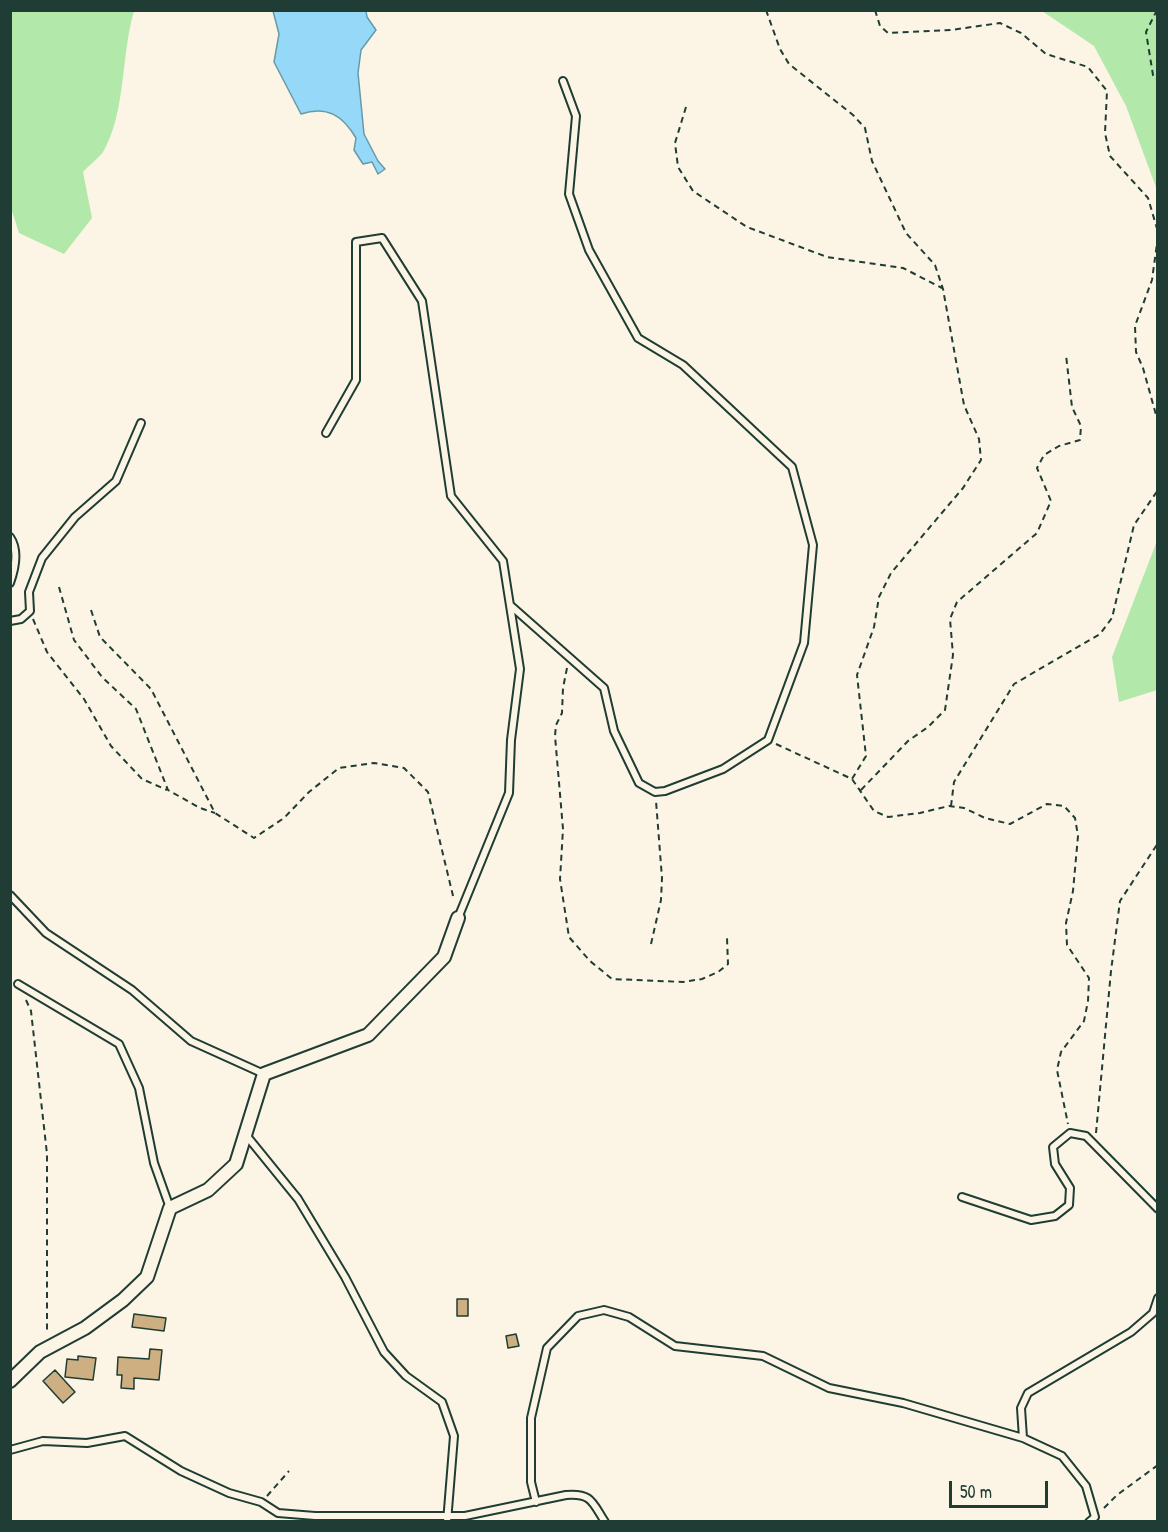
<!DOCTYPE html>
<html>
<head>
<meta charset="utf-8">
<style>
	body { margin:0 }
	#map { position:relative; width:1168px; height:1532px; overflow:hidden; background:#fcf5e5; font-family:"Patrick Hand",sans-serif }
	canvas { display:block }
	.frame { position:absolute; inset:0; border:12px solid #1f3d34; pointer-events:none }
	.scale { position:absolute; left:949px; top:1481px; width:99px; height:27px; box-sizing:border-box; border:3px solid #1f3d34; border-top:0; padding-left:8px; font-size:18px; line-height:21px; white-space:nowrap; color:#1f3d34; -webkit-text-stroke:4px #fcf5e5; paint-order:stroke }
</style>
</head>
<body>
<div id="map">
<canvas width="1168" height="1532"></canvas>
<div class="frame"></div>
<div class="scale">50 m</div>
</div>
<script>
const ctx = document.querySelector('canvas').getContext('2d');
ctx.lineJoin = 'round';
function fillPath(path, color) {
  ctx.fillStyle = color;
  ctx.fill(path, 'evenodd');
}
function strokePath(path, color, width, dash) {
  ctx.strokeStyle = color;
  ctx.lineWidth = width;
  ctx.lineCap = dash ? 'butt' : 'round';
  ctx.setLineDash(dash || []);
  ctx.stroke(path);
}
const green = new Path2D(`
	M10 11H134C121 55 126 113 103 152 98 159 89 165 83 172L92 218 64 254 19 233 11 208Z
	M1042 11H1157V190L1126 106 1094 46Z
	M1157 541V690L1119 702 1112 657Z`);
const water = new Path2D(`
	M273 11H366L367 17 376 30 361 50 358 73 364 134 378 161 385 169 378 174 372 162 363 164 354 150 356 138C343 116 327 105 301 114L274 62 279 34Z`);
const building = new Path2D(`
	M457 1299H468V1316H457Z
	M134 1314 166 1318 164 1331 132 1327Z
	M516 1334 519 1346 508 1348 506 1336Z
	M150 1349 162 1350 159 1380 134 1378V1389L121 1388 122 1375H117L118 1357 149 1359Z
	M78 1356 96 1358 93 1380 65 1377 67 1359 78 1360Z
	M55 1370 75 1392 63 1403 43 1381Z`);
const path = new Path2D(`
	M766 10 780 49 789 64 853 115 865 128 872 161 906 233 935 265 943 289 964 405 979 439 981 460 963 488 891 573 879 597 874 627 857 675 866 756 852 779
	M875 10 880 26 888 33 951 30 1000 23 1021 33 1046 54 1088 67 1107 91 1105 133 1110 156 1148 198 1158 232
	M1157 10 1146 32 1153 75 1158 81
	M686 107 675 143 678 167 693 191 747 227 827 257 903 268 942 288
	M1158 236 1152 280 1135 326 1136 352 1143 368 1158 422
	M59 587 74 640 102 677 136 709 168 790 200 808 215 813
	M91 610 100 637 151 689 215 813 254 838 284 818 309 792 339 768 374 763 404 768 428 792 454 900
	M33 619 47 652 84 699 111 746 142 779 167 790
	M567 668 563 688 562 713 556 725 555 736 563 829 560 879 569 937 590 961 612 979 683 982 702 979 718 972 728 964 727 938
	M776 744 852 779 874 811 888 817 920 813 949 806 964 808 985 818 1010 824 1047 804 1064 806 1075 818 1078 836 1073 891 1066 923 1067 945 1089 978 1088 1001 1084 1021 1061 1052 1057 1070 1068 1124
	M861 790 908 741 928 727 945 710 953 655 950 619 957 602 1037 533 1051 501 1037 468 1044 455 1059 446 1080 440 1081 426 1072 407 1066 355
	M951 806 954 782 1014 684 1100 634 1112 618 1134 525 1158 490
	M651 944 661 900 662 878 656 801
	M26 1000 31 1011 47 1154V1334
	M1096 1133 1111 971 1120 901 1158 843
	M267 1496 289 1471
	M1104 1508 1117 1495 1158 1465`);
const lane = new Path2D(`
	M326 433 356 380V242L382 238 422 301 451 496 503 561 520 669 511 740 509 793 458 918
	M10 537C19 550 15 569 10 583
	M510 605 604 688 614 731 639 783 655 792 665 791 723 769 768 740 804 643 813 545 792 467 683 365 638 338 589 250 569 194 576 116 563 81
	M10 621 21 619 30 611 29 592 42 558 75 517 116 481 141 423
	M10 895 46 933 132 990 191 1041 264 1074
	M18 984 119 1044 139 1088 154 1163 170 1208
	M246 1135 298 1199 345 1277 384 1352 406 1376 442 1402 454 1436 447 1522
	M962 1197 1031 1220 1055 1216 1069 1205 1070 1188 1055 1164 1053 1147 1070 1133 1086 1136 1158 1209
	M1023 1438 1021 1408 1028 1393 1131 1332 1153 1313 1158 1298
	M10 1450 43 1441 87 1443 125 1436 181 1471 229 1493 261 1502 278 1513 315 1516H465L566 1495C592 1493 592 1502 605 1522
	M536 1502 531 1482V1418L547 1348 578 1316 604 1310 629 1317 675 1346 763 1356 829 1388 903 1403 1023 1438 1062 1456 1086 1486 1095 1517 1089 1522`);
const street = new Path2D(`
	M10 1381 40 1352 85 1328 123 1300 147 1277 170 1208 208 1190 236 1164 264 1074 368 1035 444 957 458 918`);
fillPath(green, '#b2e8aa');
fillPath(water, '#96d8f7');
strokePath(water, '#669aa9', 1.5);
fillPath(building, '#cdaf81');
strokePath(building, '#1f3d34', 1.5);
strokePath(lane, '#1f3d34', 10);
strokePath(street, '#1f3d34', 16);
strokePath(path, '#1f3d34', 2, [6, 4.5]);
strokePath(lane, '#fcf5e5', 6);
strokePath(street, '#fcf5e5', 12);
</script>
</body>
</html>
